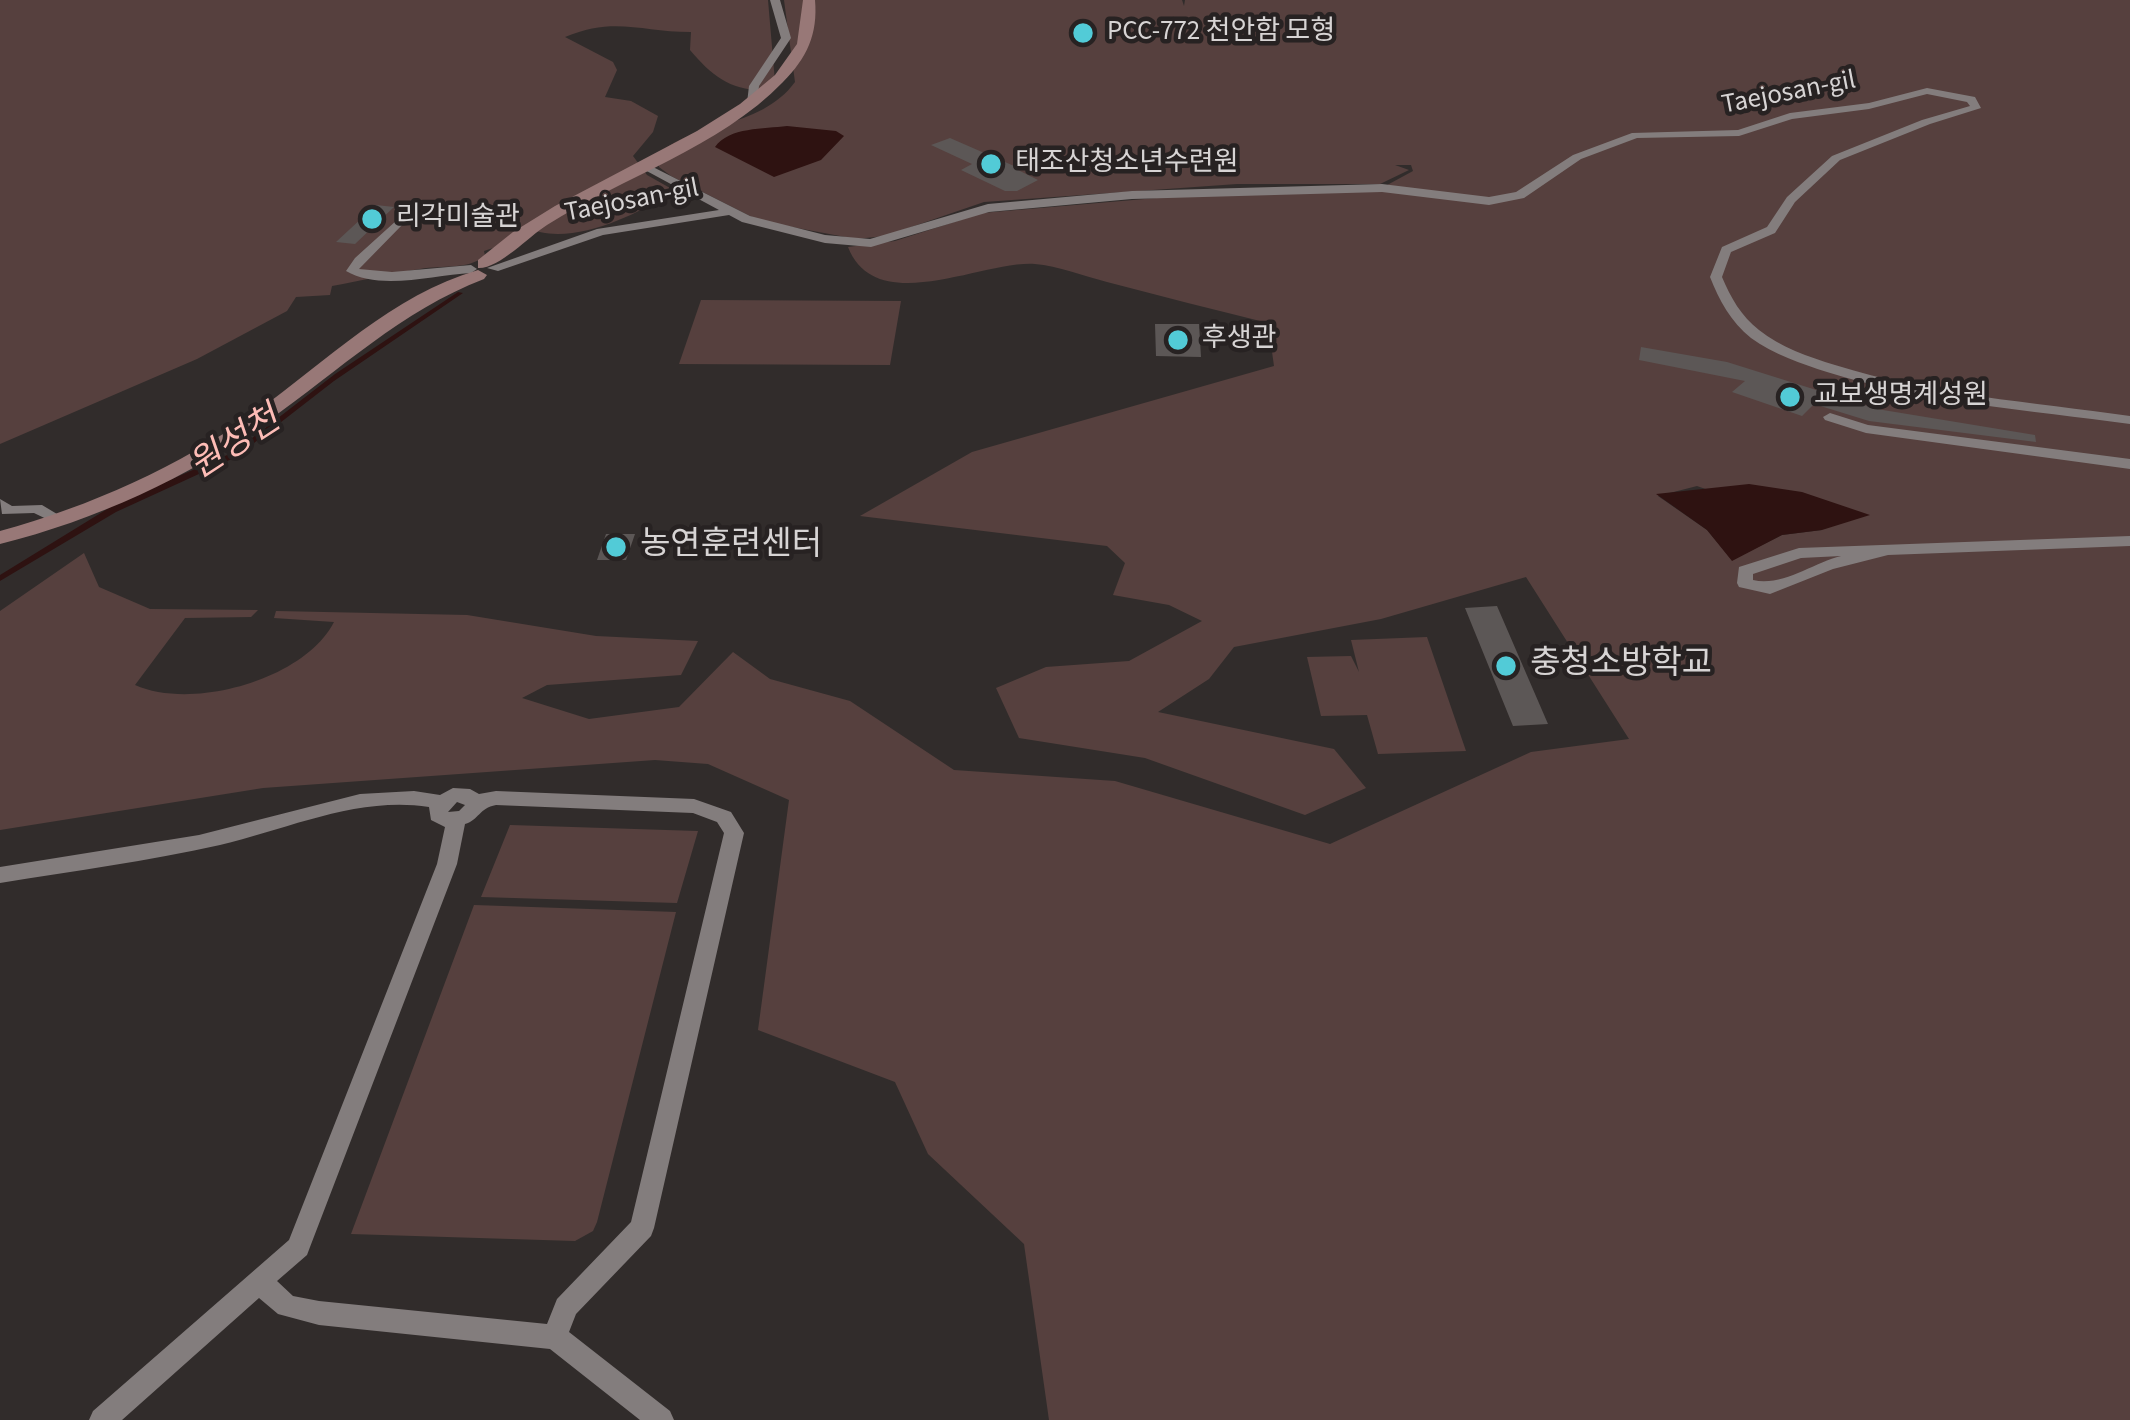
<!DOCTYPE html>
<html>
<head>
<meta charset="utf-8">
<style>
	body { margin:0 }
	canvas { display:block; background:#312c2b }
</style>
</head>
<body>
<canvas width="2130" height="1420"></canvas>
<script>
const ctx = document.querySelector('canvas').getContext('2d');
ctx.lineJoin = 'round';
function fillPath(path, color) {
  ctx.fillStyle = color;
  ctx.fill(path, 'evenodd');
}
function strokePath(path, color, width, dash) {
  ctx.strokeStyle = color;
  ctx.lineWidth = width;
  ctx.lineCap = dash ? 'butt' : 'round';
  ctx.setLineDash(dash || []);
  ctx.stroke(path);
}
function drawText(font, color, halo, rows, align = 'center') {
  ctx.font = font + ' "Source Sans 3","Noto Sans KR",sans-serif';
  ctx.lineWidth = 9;
  ctx.setLineDash([]);
  ctx.textBaseline = 'middle';
  ctx.strokeStyle = halo;
  ctx.fillStyle = color;
  for (const [text, x, y, turn = 0] of rows) {
    ctx.save();
    ctx.translate(x, y);
    ctx.rotate((+turn || 0) * Math.PI / 180);
    ctx.textAlign = isNaN(turn) ? turn : align;
    if (halo) ctx.strokeText(text, 0, 0);
    ctx.fillText(text, 0, 0);
    ctx.restore();
  }
}
const green = new Path2D(`
	M0 0H768L775 82 768 90C732 92 712 76 690 50L691 32C642 32 614 16 565 37L613 62 617 70 605 97 631 101 658 116 653 132 633 156 647 175 670 188 668 194C634 217 566 248 526 227L514 241 484 251 485 256C467 270 443 265 420 269 391 273 361 281 332 286L330 295 296 297 287 311 197 359 0 444Z
	M784 0H1182L1184 6 1185 0H2130V1420H1049L1024 1244 928 1154 895 1082 758 1030 789 800 708 764 655 760 263 788 0 830V611L84 553 99 587 150 609 258 610 251 617 185 618 135 685C193 711 305 679 334 622L274 618 276 611 467 615 596 636 698 641 681 675 547 685 522 698 589 719 679 707 733 652 770 679 850 701 954 770 1115 781 1330 844 1531 752 1629 739 1526 577 1381 619 1234 647 1209 679 1158 712 1334 749 1366 788 1305 815 1145 758 1019 738 996 688 1046 667 1129 661 1202 621 1169 605 1113 595 1125 563 1107 546 860 516 972 452 1274 366 1268 323C1215 310 1161 296 1107 282 1084 276 1058 266 1035 264 983 260 876 319 848 247L895 241 982 213 1226 192 1378 190 1413 171 1411 165H1395L1409 170 1380 184H1237L984 202 885 236 856 239 760 221 671 176 659 167 658 155C688 123 760 130 795 82ZM1697 486 1822 530 1782 535 1732 560 1707 530 1658 496Z
	M701 300 901 301 890 365 679 364Z
	M1427 637 1466 751 1378 754 1367 715 1321 716 1307 657 1351 656 1359 672 1351 640Z
	M510 825 697 831H698L677 903 481 897Z
	M474 905 676 912 597 1222 593 1231 575 1241 351 1234Z`);
const water = new Path2D(`
	M787 126 836 131 844 136 821 160 774 177 715 147C729 127 764 129 787 126Z
	M458 292 463 293 334 381 236 457 116 512 0 581V575L117 503 234 452 335 374Z
	M1749 484 1802 492 1870 515 1822 530 1782 535 1732 561 1707 530 1656 494Z`);
const building = new Path2D(`
	M950 138 1021 169 1018 170 1038 180 1017 191H1005L961 170 972 164 931 145Z
	M376 205 394 207 355 244 336 242Z
	M1155 324H1199L1201 357 1156 356Z
	M1641 347 1727 362 1877 409 2035 435 2036 442 1869 421 1814 404 1802 416 1732 392 1745 381 1639 360Z
	M606 534H635L626 560H597Z
	M1497 606 1548 724 1513 726 1465 608Z`);
const street = new Path2D(`
	M770 0H780L791 38 759 86 757 103 752 106 747 103 749 86 781 38Z
	M1927 88 1975 97 1981 108 1930 124 1840 160 1795 202 1775 233 1731 252 1722 277C1731 298 1741 316 1759 330 1780 347 1809 357 1835 365 1930 395 2032 402 2130 416V424C2029 410 1925 403 1827 372 1802 364 1773 354 1751 338 1731 322 1719 300 1710 277L1722 247 1767 227 1787 197 1832 156 1922 120 1970 106 1967 102 1927 94 1869 109 1792 119 1739 136 1637 138 1581 159 1524 198 1489 205 1382 192 1132 199 989 212 871 247 825 243 742 222 729 215 603 235 498 271 487 268 597 229 719 210 643 169 641 167 647 164 750 216 825 235 870 239 988 204 1132 191 1382 184 1489 197 1516 192 1573 155 1632 133 1738 130 1790 113 1869 103Z
	M397 220 403 224 359 269 392 272 471 265 477 269 471 273C433 275 380 291 346 271L355 258Z
	M1830 413 1868 425 2130 459V469L1866 433 1825 420 1823 417Z
	M0 499 12 506 42 505 67 520 59 525 34 513 2 514Z
	M2130 536V546L1888 555 1833 569 1770 594 1739 587 1737 583 1739 567 1799 548ZM1841 556C1813 563 1782 587 1753 580V574L1801 558Z
	M453 788 470 789 479 794 496 791 694 799 731 812 744 833 654 1228 651 1236 576 1314 569 1332 670 1411 674 1420H640L550 1349 319 1325 278 1314 259 1298 122 1420H89L93 1411 289 1240 437 864 445 827 431 820 429 807C357 796 289 829 220 845 148 861 74 871 0 883V867L199 835 360 794 414 791 440 795ZM457 802 465 805 459 811 448 812ZM496 805 693 813 717 822 724 833 631 1222 557 1299 547 1324 319 1301 293 1296 277 1281 307 1255 310 1247 457 864 465 824C479 820 479 808 496 805Z`);
const secondary = new Path2D(`
	M803 0H815C818 34 807 58 783 82 719 148 623 177 547 225 528 237 499 269 478 268V260L513 232 555 206 697 131 740 104 775 75 797 44Z
	M478 270 487 275 484 279C401 311 340 370 268 421 187 478 96 520 0 544V531C91 506 178 467 256 412 327 361 392 295 478 270Z`);
const markers = [
	[1083,33,12,"#52cbd7"],
	[991,164,12,"#52cbd7"],
	[372,219,12,"#52cbd7"],
	[1178,340,12,"#52cbd7"],
	[1790,397,12,"#52cbd7"],
	[616,547,12,"#52cbd7"],
	[1506,666,12,"#52cbd7"]
];
const farPoinames = [
	["PCC-772 천안함 모형",1107,33],
	["태조산청소년수련원",1015,164],
	["리각미술관",396,219],
	["후생관",1202,340],
	["교보생명계성원",1814,397]
];
const farStreetnames = [
	["Taejosan-gil",1789,94,-11],
	["Taejosan-gil",632,202,-11]
];
const poiNames = [
	["농연훈련센터",640,547],
	["충청소방학교",1530,666]
];
const waterNames = [
	["원성천",236,445,-33]
];
fillPath(green, '#56403e');
fillPath(water, '#2e1211');
fillPath(building, '#5c5756');
fillPath(street, '#837d7d');
fillPath(secondary, '#987877');
for (const [x, y, r, color] of markers) {
  const dot = new Path2D();
  dot.arc(x, y, r, 0, 2 * Math.PI);
  ctx.fillStyle = color;
  ctx.fill(dot);
  strokePath(dot, '#272222', 4.5);
}
drawText('27px', '#d7d4d4', '#272222', farPoinames, 'left');
drawText('27px', '#d7d4d4', '#272222', farStreetnames);
drawText('33px', '#d7d4d4', '#272222', poiNames, 'left');
drawText('italic 36px', '#fdbcb6', '#272222', waterNames);
</script>
</body>
</html>
